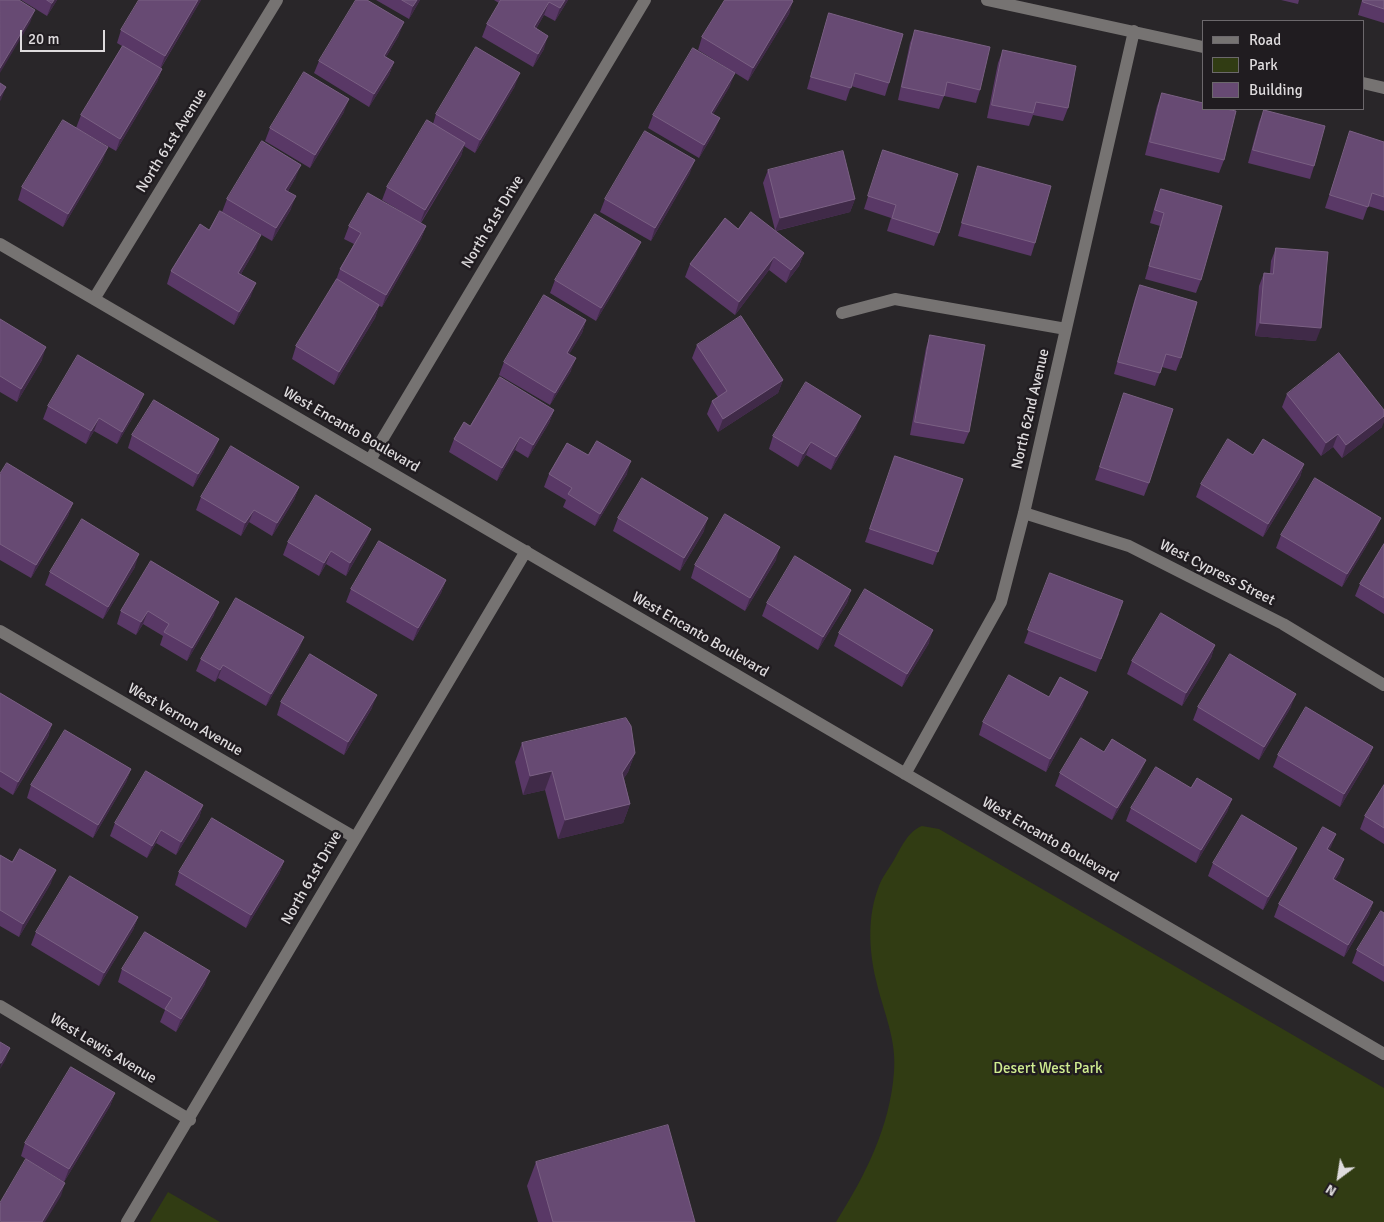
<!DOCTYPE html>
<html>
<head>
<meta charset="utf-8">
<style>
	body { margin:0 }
	#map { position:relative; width:1384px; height:1222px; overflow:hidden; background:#292629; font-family:Signika,sans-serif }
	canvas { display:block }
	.legend { position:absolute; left:1202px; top:20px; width:162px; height:90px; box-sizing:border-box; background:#201c20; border:1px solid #6c686c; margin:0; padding:6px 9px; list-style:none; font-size:15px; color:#dedbdd }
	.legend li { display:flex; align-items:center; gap:10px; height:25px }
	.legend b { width:25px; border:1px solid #6c686c }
	.north { position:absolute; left:1314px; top:1152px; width:50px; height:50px; -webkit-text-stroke:4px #201c20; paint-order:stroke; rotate:211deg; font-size:14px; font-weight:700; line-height:20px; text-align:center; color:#dedbdd }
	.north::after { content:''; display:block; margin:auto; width:18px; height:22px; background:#dedbdd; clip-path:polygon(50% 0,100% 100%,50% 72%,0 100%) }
	.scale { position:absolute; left:20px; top:30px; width:85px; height:22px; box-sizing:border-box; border:2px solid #dedbdd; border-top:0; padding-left:6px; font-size:15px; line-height:18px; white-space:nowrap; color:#dedbdd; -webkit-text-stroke:4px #201c20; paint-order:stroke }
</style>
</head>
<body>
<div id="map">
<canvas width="1384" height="1222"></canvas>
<ul class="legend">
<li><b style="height:6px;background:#767372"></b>Road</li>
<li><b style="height:14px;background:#313c13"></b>Park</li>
<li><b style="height:14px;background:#674a73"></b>Building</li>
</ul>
<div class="north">N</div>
<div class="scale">20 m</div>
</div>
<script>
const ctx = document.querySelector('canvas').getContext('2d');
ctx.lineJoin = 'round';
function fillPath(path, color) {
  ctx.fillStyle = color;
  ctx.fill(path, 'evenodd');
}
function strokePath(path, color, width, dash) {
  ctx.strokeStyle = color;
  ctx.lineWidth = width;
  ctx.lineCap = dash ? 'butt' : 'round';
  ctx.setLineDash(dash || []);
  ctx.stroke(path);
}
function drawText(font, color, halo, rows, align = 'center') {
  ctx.font = font + ' Signika,sans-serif';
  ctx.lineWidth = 5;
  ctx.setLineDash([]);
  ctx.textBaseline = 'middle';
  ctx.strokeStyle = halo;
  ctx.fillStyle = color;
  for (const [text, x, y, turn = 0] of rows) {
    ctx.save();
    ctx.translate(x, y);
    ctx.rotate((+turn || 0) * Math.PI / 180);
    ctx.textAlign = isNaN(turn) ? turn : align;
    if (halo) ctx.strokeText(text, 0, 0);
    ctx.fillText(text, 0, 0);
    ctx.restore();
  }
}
const green = new Path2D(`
	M922 826 939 829 1384 1088V1222H836C865 1176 890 1127 894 1072 897 1039 883 1011 876 980 869 950 867 916 879 886 882 877 889 869 894 860 901 848 908 831 922 826Z
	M168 1192 220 1222H150Z`);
const minor = new Path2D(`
	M987 0 1203 47
	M1363 83 1384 88
	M0 244 1384 1054
	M94 299 277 0
	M842 313 895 299 1066 329
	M370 460 645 0
	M1024 513 1129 546 1283 624 1384 685
	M0 631 354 837
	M905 774 1001 602 1024 513 1134 31
	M0 1006 190 1120
	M127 1222 526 551`);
const wall = new Path2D(`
	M21 0H57L47 16Z
	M201 0 161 68 162 69 157 82 116 151 76 128 81 115 122 46 117 43 121 30Z
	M376 0H420L409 19Z
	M494 0H568L555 21 544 15 536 29 544 49 533 67 482 37 487 24 499 3Z
	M725 0H792L789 14 748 81 698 50 702 37Z
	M1281 0H1299L1298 4Z
	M1362 0H1384V23L1358 15Z
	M829 13 889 83 885 96 851 86 846 101 807 89 825 25Z
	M915 30 980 90 976 103 944 96 939 109 898 100 910 43Z
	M399 35 386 57 394 62 389 75 369 107 314 73 319 61Z
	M1003 50 1068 108 1063 121 1033 115 1029 126 987 118 998 63Z
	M515 86 475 153 464 146 461 156 421 223 426 226 421 239 382 307 379 306 375 318 334 385 292 359 296 346 336 280 340 269 354 244 344 239 349 226 415 220 382 200 387 187 433 124 436 114Z
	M730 86 713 114 715 131 699 158 648 128 653 115Z
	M1162 93 1224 160 1219 173 1145 155 1157 106Z
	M1264 110 1314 166 1310 179 1248 163 1259 122Z
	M344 112 310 168 265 141 270 128Z
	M1350 131 1384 142V211L1368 206 1363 220 1325 208Z
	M883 150 939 233 934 246 887 231 891 218 864 209Z
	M103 160 63 227 18 200 22 187Z
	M978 166 1035 243 1031 256 958 236 974 179Z
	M768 170 855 199 850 212 776 231 804 253 799 266 786 283 769 270 735 315 685 277 690 264 775 230 763 183Z
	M690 173 651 241 600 212 605 199Z
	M296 177 288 191 291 209 272 241 222 212 227 199Z
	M1161 189 1201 280 1196 293 1145 279 1160 226 1150 223 1156 202Z
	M209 230 256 248 241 274 251 296 234 325 167 284 171 271Z
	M1276 248 1316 341 1255 336 1259 286 1264 273H1270L1271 261Z
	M636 254 596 321 550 293 555 280Z
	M1140 285 1181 358 1176 371 1162 367 1155 386 1114 374 1135 298Z
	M0 319 42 360 17 402 0 392Z
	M586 320 582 333 569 354 571 371 550 405 499 375 504 362Z
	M930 335 969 432 964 444 910 435 926 348Z
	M697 345 783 380 778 393 718 432 707 414 712 401 718 397 692 358Z
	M1124 393 1149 483 1144 496 1095 480Z
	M1287 394 1382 427 1342 458 1333 447 1321 456 1282 407Z
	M48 406 139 407 117 444 94 431 86 444 43 419Z
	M554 410 549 423 528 458 515 450 497 481 449 452 454 439 470 426Z
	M856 428 831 470 806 455 798 467 769 449 773 436Z
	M132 435 214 452 193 487 128 448Z
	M588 455 627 474 595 526 563 507 566 500 544 487 549 474Z
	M1253 455 1304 464 1300 477 1263 537 1196 497 1201 484Z
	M895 456 963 479 933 565 865 542Z
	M0 474 73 503 68 516 31 578 0 560Z
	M299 487 294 500 272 536 249 522 241 536 196 510 201 497Z
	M618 518 704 531 680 571 613 531Z
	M371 529 366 541 346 576 326 564 319 576 283 555 288 542Z
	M1376 530 1342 587 1276 548 1281 535Z
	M1384 544V614L1355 596 1360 584Z
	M776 560 745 611 691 578 695 565Z
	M151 561 214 615 187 661 160 645 163 636 143 624 136 635 117 624 121 611Z
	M135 567 103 619 45 585 50 572Z
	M1050 573 1119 614 1096 672 1024 643Z
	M446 580 441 593 413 641 346 602 351 589Z
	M851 590 847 603 818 650 762 616 767 603Z
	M839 633 929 643 902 687 834 646Z
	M1215 645 1211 658 1182 706 1127 674 1132 661Z
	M299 650 266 706 218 678 215 682 196 671 201 659Z
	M0 693 52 724 48 737 13 795 0 787Z
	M1049 697 1083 705 1046 772 979 735 983 722Z
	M281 702 372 708 344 755 277 715Z
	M1198 707H1291L1259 760 1193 720Z
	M522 743 635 753 628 772 624 778 630 804 623 823 558 839 545 790 523 795 515 762Z
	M1373 747 1368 760 1340 807 1273 767 1278 755Z
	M1104 752 1141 772 1112 820 1055 786 1060 773Z
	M131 769 126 782 93 838 27 798 31 785Z
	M1384 785V844L1360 829 1365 816Z
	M1191 788 1232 799 1227 812 1196 863 1126 821 1131 808Z
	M203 805 199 818 176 855 156 843 147 858 110 836 115 823Z
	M1336 834 1329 850 1340 872 1335 880 1373 902 1369 915 1344 957 1274 917 1279 904Z
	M0 855 51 883 19 937 0 926Z
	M284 861 279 874 246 928 175 885 179 872Z
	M1292 861 1263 910 1208 876 1213 863Z
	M1384 913V982L1352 963 1357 950Z
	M138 917 133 930 99 986 31 945 36 932Z
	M122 969 205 984 176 1032 160 1022 165 1010 118 982Z
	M115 1093 110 1106 64 1182 21 1156 25 1143Z
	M536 1162 695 1222H538L527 1186Z`);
const shadedWall = new Path2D(`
	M54 0H57L47 16 52 3Z
	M198 0H201L160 69 165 56Z
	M417 0H420L409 19 413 6Z
	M565 0H568L555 21 560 8Z
	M793 1 789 14 748 81 753 68Z
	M549 2 544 15 529 40 534 27Z
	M35 10 30 23 0 73V68Z
	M404 22 399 35 379 69 384 56Z
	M548 36 544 49 533 67 538 54Z
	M394 62 389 75 369 107 374 94Z
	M162 69 157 82 116 151 120 139Z
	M520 73 515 86 475 153 480 140Z
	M735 73 730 86 706 126 711 113Z
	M6 87 1 100 0 101V96Z
	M349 99 344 112 310 168 315 155Z
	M720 118 715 131 699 158 704 145Z
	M465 143 461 156 420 223 425 210Z
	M108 147 103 160 63 227 68 214Z
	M695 160 690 173 651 241 655 228Z
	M301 165 296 177 281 203 285 190Z
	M296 196 291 209 272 241 276 228Z
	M855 199 850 212 775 231 780 218Z
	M426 226 421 239 382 307 386 295Z
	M261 235 256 248 234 286 238 273Z
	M641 242 636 254 596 321 601 308Z
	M804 253 799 266 786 283 791 270Z
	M774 257 769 270 735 315 739 302Z
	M256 283 251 296 234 325 239 312Z
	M379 305 375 318 334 385 339 372Z
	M586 320 582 333 562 366 567 353Z
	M1260 323 1321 328 1316 341 1255 336Z
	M46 347 42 360 17 402 21 389Z
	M576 358 571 371 550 405 555 393Z
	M783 380 778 393 718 432 723 419Z
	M144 394 139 407 117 444 122 432Z
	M554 410 549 423 528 458 533 445Z
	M861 416 856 428 831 470 836 457Z
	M1384 416V422L1382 427 1342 458 1346 445Z
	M99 418 94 431 86 444 91 431Z
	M1338 434 1333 447 1321 456 1326 443Z
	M520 437 515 450 497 481 502 468Z
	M219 439 214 452 193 487 198 474Z
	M811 442 806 455 798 467 803 454Z
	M631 461 627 474 595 526 600 514Z
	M1304 464 1300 477 1263 537 1268 524Z
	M299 487 294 500 272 536 277 523Z
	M73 503 68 516 31 578 36 565Z
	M254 510 249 522 241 536 245 523Z
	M708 518 704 531 680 571 684 558Z
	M1381 518 1376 530 1342 587 1347 574Z
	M371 529 366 541 346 576 350 563Z
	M780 547 776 560 745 611 750 598Z
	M331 551 326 564 319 576 324 563Z
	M139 554 135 567 103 619 108 607Z
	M446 580 441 593 413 641 418 628Z
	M851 590 847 603 818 650 823 637Z
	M219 602 214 615 187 661 192 648Z
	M148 611 143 624 136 635 141 622Z
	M933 630 929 643 902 687 907 674Z
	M304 637 299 650 266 706 271 694Z
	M1215 645 1211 658 1182 706 1186 693Z
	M223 665 218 678 215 682 220 670Z
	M1088 692 1083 705 1046 772 1050 759Z
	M1296 694 1291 707 1259 760 1264 747Z
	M377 695 372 708 344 755 348 742Z
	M52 724 48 737 13 795 18 782Z
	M1373 747 1368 760 1340 807 1344 794Z
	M635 753 628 772 615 792 622 773Z
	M1146 760 1141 772 1112 820 1117 808Z
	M131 769 126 782 93 838 98 825Z
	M552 771 545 790 523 795 530 776Z
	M1232 799 1227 812 1196 863 1201 850Z
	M630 804 623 823 558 839 565 820Z
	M203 805 199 818 176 855 181 842Z
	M161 830 156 843 147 858 152 846Z
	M1336 834 1331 847 1323 862 1327 849Z
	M1297 848 1292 861 1263 910 1268 897Z
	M1344 859 1340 872 1328 891 1333 879Z
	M284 861 279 874 246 928 251 915Z
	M56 870 51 883 19 937 23 924Z
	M1373 902 1369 915 1344 957 1348 945Z
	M138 917 133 930 99 986 104 973Z
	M210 971 205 984 176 1032 181 1019Z
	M10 1048 5 1061 0 1069 1 1063Z
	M115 1093 110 1106 64 1182 69 1169Z
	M65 1183 61 1196 45 1222H42Z`);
const building = new Path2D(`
	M0 0H19L35 10 0 68Z
	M47 0H54L52 3Z
	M139 0H198L165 56 121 30Z
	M356 0H367L404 22 384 56 394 62 374 94 319 61Z
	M402 0H417L413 6Z
	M501 0H565L560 8 549 2 534 27 548 36 538 54 487 24Z
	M725 0H792L793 1 753 68 702 37Z
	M1363 0H1384V9L1363 2Z
	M829 13 903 34 889 83 855 73 851 88 811 77Z
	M915 30 990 47 980 90 947 82 944 96 902 87Z
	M123 46 162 69 120 139 81 115Z
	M476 47 520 73 480 140 436 114Z
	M693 48 735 73 711 113 720 118 704 145 653 115Z
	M1003 50 1076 66 1068 108 1036 102 1033 113 992 105Z
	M304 72 349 99 315 155 270 128Z
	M0 83 6 87 0 96Z
	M1162 93 1203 103V109H1226L1236 111 1224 160 1150 142Z
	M1264 110 1325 126 1314 166 1253 150Z
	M63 120 108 147 68 214 22 187Z
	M427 120 465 143 425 210 387 187Z
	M645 131 695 160 655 228 605 199Z
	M1350 131 1384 142V197L1372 193 1368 207 1330 195Z
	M262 141 301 165 285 190 296 196 276 228 227 199Z
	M883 150 958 174 939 233 892 218 896 205 868 196Z
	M843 151 855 199 780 218 768 170Z
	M978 166 1051 186 1035 243 962 223Z
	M1161 189 1222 206 1201 280 1149 266 1164 213 1155 210Z
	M368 193 426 226 386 295 340 269 361 233 349 226Z
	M220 211 261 235 238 273 256 283 239 312 171 271 200 224 209 230Z
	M751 212 804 253 791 270 774 257 739 302 690 264 725 218 738 229Z
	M595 214 641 242 601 308 555 280Z
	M1276 248 1328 252 1321 328 1260 323 1264 273 1273 274Z
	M337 279 379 305 339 372 296 346Z
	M1140 285 1197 302 1181 358 1166 354 1160 373 1118 362Z
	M544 295 586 320 567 353 576 358 555 393 504 362Z
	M741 316 783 380 723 419 712 401 727 391 697 345Z
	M0 319 46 347 21 389 0 376Z
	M930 335 985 345 969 432 915 422Z
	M1339 353 1384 410V416L1346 445 1338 434 1326 443 1287 394Z
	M78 355 144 394 122 432 99 418 91 431 48 406Z
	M500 377 554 410 533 445 520 437 502 468 454 439 464 422 470 426Z
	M806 382 861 416 836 457 811 442 803 454 773 436Z
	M1124 393 1173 409 1149 483 1100 467Z
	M154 400 219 439 198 474 132 435Z
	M1228 439 1253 455 1263 439 1304 464 1268 524 1201 484Z
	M597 441 631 461 600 514 568 494 572 488 549 474 567 443 588 455Z
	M231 446 299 487 277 523 254 510 245 523 201 497Z
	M895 456 963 479 938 552 870 529Z
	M7 463 73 503 36 565 0 544V474Z
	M642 478 708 518 684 558 618 518Z
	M1315 478 1381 518 1347 574 1281 535Z
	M316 495 371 529 350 563 331 551 324 563 288 542Z
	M725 514 780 547 750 598 695 565Z
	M82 519 139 554 108 607 50 572Z
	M379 541 446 580 418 628 351 589Z
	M1384 544V598L1360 584Z
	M795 556 851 590 823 637 767 603Z
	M151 561 219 602 192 648 164 632 169 624 148 611 141 622 121 611Z
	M1050 573 1123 601 1101 659 1028 630Z
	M865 589 933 630 907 674 839 633Z
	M236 598 304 637 271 694 223 665 220 670 201 659Z
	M1161 613 1215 645 1186 693 1132 661Z
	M310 654 377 695 348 742 281 702Z
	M1230 654 1296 694 1264 747 1198 707Z
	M1009 675 1049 697 1060 677 1088 692 1050 759 983 722Z
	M0 693 52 724 18 782 0 771Z
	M1306 707 1373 747 1344 794 1278 755Z
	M626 718 631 726 635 753 622 773 630 804 565 820 552 771 530 776 522 743Z
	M65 730 131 769 98 825 31 785Z
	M1081 738 1104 752 1112 739 1146 760 1117 808 1060 773Z
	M1156 767 1191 788 1197 778 1232 799 1201 850 1131 808Z
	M146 771 203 805 181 842 161 830 152 846 115 823Z
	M1384 785V828L1365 816Z
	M1242 815 1297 848 1268 897 1213 863Z
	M212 818 284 861 251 915 179 872Z
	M1323 827 1336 834 1327 849 1344 859 1333 879 1373 902 1348 945 1279 904Z
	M20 849 56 870 23 924 0 910V855L12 862Z
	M70 876 138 917 104 973 36 932Z
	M1381 911 1384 913V966L1357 950Z
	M145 932 210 971 181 1019 165 1009 172 998 122 969Z
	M0 1042 10 1048 1 1063H0Z
	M71 1067 115 1093 69 1169 25 1143Z
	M668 1125 695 1222H553L536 1162Z
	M26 1159 65 1183 42 1222H2L0 1221V1203Z`);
const streetNames = [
	["North 61st Avenue",172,141,-58],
	["North 61st Drive",493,222,-59],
	["North 62nd Avenue",1031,409,-77],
	["West Encanto Boulevard",351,430,30],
	["West Cypress Street",1217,573,27],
	["West Encanto Boulevard",700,635,30],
	["West Vernon Avenue",185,720,30],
	["West Encanto Boulevard",1050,840,30],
	["North 61st Drive",312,878,-60],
	["West Lewis Avenue",103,1049,31]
];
const parkNames = [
	["Desert West Park",1048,1069]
];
fillPath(green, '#313c13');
strokePath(minor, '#767372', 12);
fillPath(wall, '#593866');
fillPath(shadedWall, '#402a48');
fillPath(building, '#674a73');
strokePath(building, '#7a6083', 1);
drawText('15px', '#dedbdd', '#201c20', streetNames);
drawText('15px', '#cfec90', '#201c20', parkNames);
</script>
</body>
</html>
